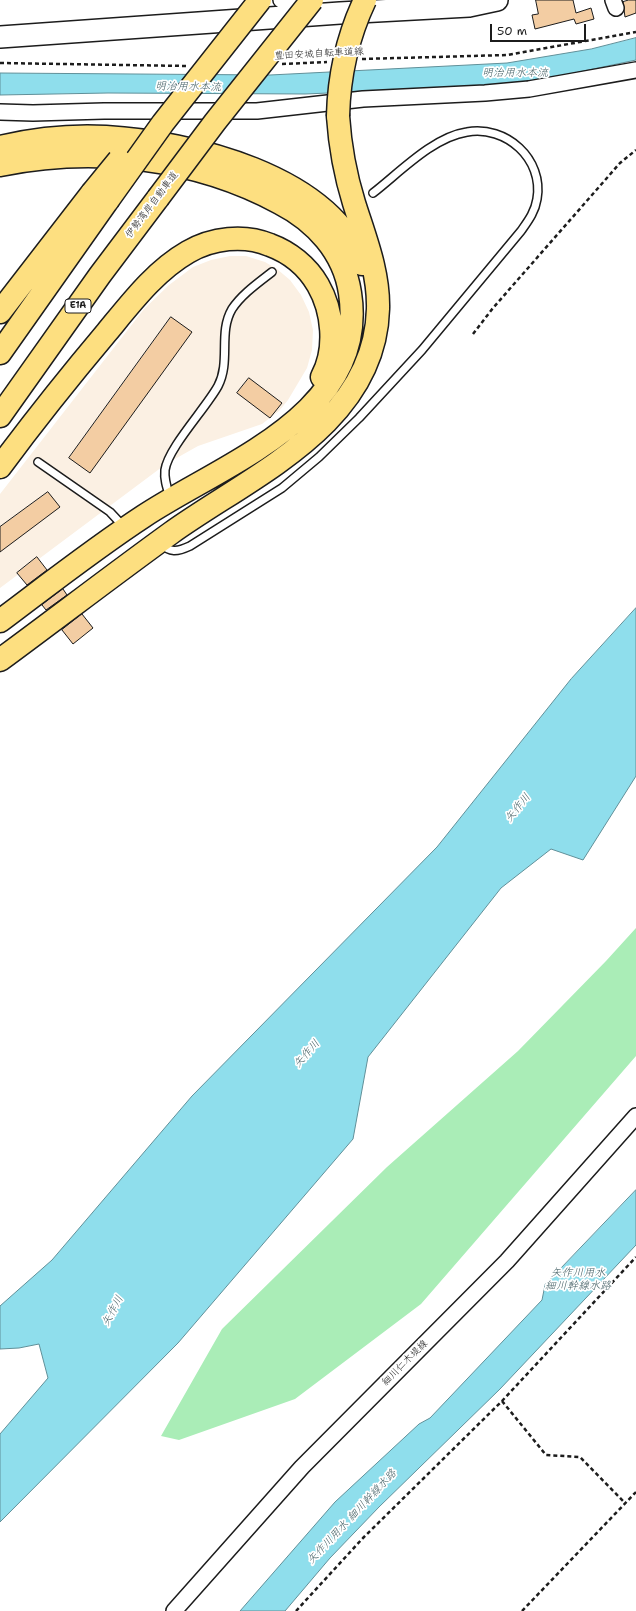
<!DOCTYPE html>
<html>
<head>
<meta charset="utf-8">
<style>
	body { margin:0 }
	#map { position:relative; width:636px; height:1611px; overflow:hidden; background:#fff; font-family:"Shantell Sans",sans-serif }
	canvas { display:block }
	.scale { position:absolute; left:490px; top:24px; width:96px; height:18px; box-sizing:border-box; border:2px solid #1c1c1c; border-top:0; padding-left:5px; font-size:12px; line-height:14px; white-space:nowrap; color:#1c1c1c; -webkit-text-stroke:3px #fff; paint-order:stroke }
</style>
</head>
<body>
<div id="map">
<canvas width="636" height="1611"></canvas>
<div class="scale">50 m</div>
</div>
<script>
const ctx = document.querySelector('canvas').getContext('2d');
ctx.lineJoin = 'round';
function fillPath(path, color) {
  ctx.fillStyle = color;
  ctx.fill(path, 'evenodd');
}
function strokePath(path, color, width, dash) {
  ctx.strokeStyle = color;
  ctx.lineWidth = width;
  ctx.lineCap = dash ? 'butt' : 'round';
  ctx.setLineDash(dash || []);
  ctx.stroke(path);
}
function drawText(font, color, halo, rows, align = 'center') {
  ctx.font = font + ' "Shantell Sans","Klee One",sans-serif';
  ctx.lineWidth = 3.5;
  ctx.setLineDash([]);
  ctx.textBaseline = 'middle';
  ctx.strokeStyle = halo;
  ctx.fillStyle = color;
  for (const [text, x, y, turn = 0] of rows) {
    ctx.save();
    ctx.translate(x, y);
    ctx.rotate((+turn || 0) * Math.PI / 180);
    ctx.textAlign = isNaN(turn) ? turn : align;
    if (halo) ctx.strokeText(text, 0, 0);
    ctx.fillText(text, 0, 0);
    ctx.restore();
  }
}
const built = new Path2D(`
	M230 256H246L265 262 277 269 290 280 301 295 309 312 313 330 312 350 307 368 288 400 279 411 262 424 198 446 166 464 0 588V494L144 309 169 285 193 267 211 260Z`);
const green = new Path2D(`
	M636 928V1056L421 1304 295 1399 179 1440 161 1436 222 1329 387 1167 518 1051 606 961Z`);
const water = new Path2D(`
	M636 38V60L517 85 305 94 108 93 0 95V73L270 75 468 65 507 63 591 49Z
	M636 608V776L583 860 551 849 501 888 368 1057 353 1139 178 1343 0 1522V1434L48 1378 39 1344 19 1348 0 1349V1306L52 1260 192 1096 437 847 571 679Z
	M636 1190V1245L500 1389 379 1507 330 1558 285 1611H240L335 1502 419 1424 430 1418 542 1300 545 1285Z`);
const building = new Path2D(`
	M536 0H573L576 13 591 8 594 19 576 24 574 19 535 29 532 15 538 14Z
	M629 0H636V13L625 17 623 2Z
	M171 317 192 332 90 473 69 458Z
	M249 378 282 403 270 418 237 393Z
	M48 492 60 507 0 552V527Z
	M37 557 47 570 27 585 17 573Z
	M63 589 67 595 46 610 42 605Z
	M82 614 93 628 73 644 62 630Z`);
const path = new Path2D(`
	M362 59 507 55 636 32
	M0 63 187 66
	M282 64 327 62
	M473 334 493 308 620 163 636 150
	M502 1401 546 1455 580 1457 626 1504
	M296 1611 363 1538 502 1401 636 1257
	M522 1611 636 1492`);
const lane = new Path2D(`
	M38 462 110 512 124 527
	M170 497C167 488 164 480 165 470 168 448 206 408 218 386 231 361 218 333 232 309 242 294 258 283 272 272
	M160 543C170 553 177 552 190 546L282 488 319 457 359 418 422 350 521 231C528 221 535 212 537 199 544 159 506 125 467 132 433 137 399 173 373 193`);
const street = new Path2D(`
	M281 0H291
	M613 0 616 8
	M0 112 33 113 104 111H257L363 99 485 93 529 89 636 70
	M174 1611 302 1467 507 1261 636 1116`);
const secondary = new Path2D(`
	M0 37 340 13 469 6 497 0`);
const highway = new Path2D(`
	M0 147C34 139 70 135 106 137 190 142 330 175 362 264
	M0 165C94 146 195 157 280 203 315 221 344 252 350 293 369 414 224 463 144 516 95 548 48 585 0 621
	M0 312 92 193
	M0 353 108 200
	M0 416 100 275 158 198
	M0 467C34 421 70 376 107 332 131 303 155 271 188 252 212 238 244 234 270 245 289 252 307 266 318 285 333 311 337 349 322 377
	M0 660C57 618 113 575 171 533 250 476 375 425 378 309 379 272 365 238 354 203 345 174 340 146 338 116`);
const highwayBridge = new Path2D(`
	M338 116C339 75 347 38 365 0
	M92 193 119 160
	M158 198 215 122 312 0
	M108 200 163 123 260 0`);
const shields = [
	[78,306,26]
];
const shieldNames = [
	["E1A",78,306]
];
const streetNames = [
	["豊田安城自転車道線",319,54,-3],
	["伊勢湾岸自動車道",152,205,-53],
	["細川仁木堤線",405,1363,-45]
];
const waterNames = [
	["明治用水本流",515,73],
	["明治用水本流",188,87,1],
	["矢作川",518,808,-51],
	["矢作川",307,1054,-49],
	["矢作川用水",578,1273],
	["細川幹線水路",578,1286],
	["矢作川",113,1311,-62],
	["矢作川用水 細川幹線水路",352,1517,-47]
];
fillPath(built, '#fbf0e3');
fillPath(green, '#aaedb7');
fillPath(water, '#8fdeec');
strokePath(water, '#619099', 1);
fillPath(building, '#f3cda3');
strokePath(building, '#1c1c1c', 1);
strokePath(lane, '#1c1c1c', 10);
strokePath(street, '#1c1c1c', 18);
strokePath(secondary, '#1c1c1c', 24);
strokePath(highway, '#1c1c1c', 25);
strokePath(path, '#1c1c1c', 2.5, [4, 3]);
strokePath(lane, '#fff', 7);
strokePath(street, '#fff', 15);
strokePath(secondary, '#fff', 21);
strokePath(highway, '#fddf80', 22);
strokePath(highwayBridge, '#1c1c1c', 25, []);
strokePath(highwayBridge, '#fddf80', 22);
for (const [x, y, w] of shields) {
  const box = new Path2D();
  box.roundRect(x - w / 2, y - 7, w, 14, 3);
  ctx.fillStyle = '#fff';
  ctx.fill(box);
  strokePath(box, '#1c1c1c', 1);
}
drawText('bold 9px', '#1c1c1c', null, shieldNames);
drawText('10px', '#1c1c1c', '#fff', streetNames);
drawText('italic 11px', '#446065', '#fff', waterNames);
</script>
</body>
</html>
